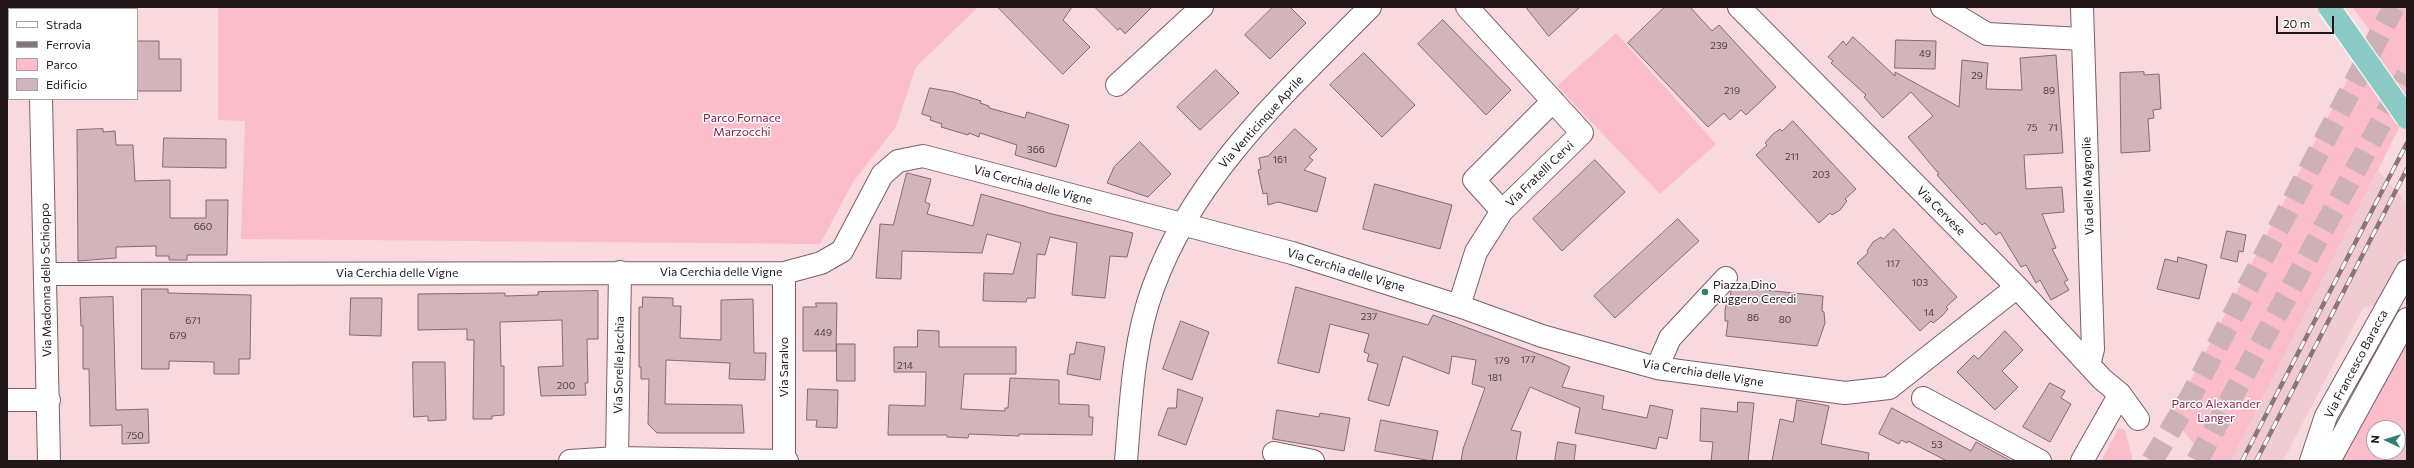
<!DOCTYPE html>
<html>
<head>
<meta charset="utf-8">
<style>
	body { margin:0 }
	#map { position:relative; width:2414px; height:468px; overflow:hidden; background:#f7d9de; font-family:Commissioner,sans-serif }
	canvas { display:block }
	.frame { position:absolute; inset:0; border:8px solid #211719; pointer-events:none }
	.legend { position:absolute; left:8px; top:8px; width:130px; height:92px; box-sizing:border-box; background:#fff; border:1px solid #a6a2a3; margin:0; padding:5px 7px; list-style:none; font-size:12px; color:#211719 }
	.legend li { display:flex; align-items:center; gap:8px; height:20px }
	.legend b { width:20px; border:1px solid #a6a2a3 }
	.north { position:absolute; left:2366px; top:420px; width:40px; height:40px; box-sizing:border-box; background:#fff; border:1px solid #a6a2a3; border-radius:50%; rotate:274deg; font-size:11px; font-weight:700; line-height:16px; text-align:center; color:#211719 }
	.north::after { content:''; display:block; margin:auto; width:14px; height:18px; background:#357d76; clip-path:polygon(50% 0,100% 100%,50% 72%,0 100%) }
	.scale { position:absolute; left:2276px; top:16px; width:58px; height:18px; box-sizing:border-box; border:2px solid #211719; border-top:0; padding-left:5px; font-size:12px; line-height:14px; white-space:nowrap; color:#211719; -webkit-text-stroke:3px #fff; paint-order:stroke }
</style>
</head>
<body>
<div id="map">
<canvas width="2414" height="468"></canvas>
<div class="frame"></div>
<ul class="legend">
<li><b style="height:5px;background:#fff"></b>Strada</li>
<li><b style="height:5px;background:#8a767a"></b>Ferrovia</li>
<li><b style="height:11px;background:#fbbdc9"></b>Parco</li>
<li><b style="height:11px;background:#d1b5ba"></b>Edificio</li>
</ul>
<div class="north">N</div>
<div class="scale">20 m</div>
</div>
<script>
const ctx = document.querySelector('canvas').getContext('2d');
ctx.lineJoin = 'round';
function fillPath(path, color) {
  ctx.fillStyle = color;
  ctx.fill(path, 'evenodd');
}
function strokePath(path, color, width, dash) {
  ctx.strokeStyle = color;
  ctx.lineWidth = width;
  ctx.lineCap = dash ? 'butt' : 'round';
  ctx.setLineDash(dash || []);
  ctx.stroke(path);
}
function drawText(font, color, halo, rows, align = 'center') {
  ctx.font = font + ' Commissioner,sans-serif';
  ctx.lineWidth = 3;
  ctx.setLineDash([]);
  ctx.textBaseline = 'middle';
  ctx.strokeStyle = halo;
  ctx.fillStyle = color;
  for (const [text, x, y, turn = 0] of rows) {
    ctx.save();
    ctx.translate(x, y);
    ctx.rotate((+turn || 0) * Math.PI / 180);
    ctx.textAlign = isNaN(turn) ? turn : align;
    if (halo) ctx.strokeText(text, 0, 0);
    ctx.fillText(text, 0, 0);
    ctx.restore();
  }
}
const built = new Path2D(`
	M2378 170 2407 204V249L2376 305 2363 308 2283 461H2231Z`);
const green = new Path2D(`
	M218 7H974L976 9 916 67 896 127 853 182 820 244 241 239 245 121 218 120Z
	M2352 7H2407V112L2231 461H2212L2192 442 2172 416 2372 33Z
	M1616 33 1716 144 1660 194 1557 86Z
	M2407 341V461H2341ZM2374 428H2398V452H2374Z
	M2119 428 2125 430 2133 461H2101Z`);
const building = new Path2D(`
	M998 7H1072L1063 20 1090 47 1063 74Z
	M1095 7H1152L1125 34 1120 28 1118 30Z
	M1273 7H1290L1306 23 1270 59 1245 35Z
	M1526 7H1580L1549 36Z
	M1665 7H1690L1712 31 1719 25 1776 87 1746 115 1741 110 1730 120 1724 113 1708 127 1628 43Z
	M1443 20 1511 90 1486 115 1418 44Z
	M1853 37 1895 76V72L1959 107 1962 60 1988 63 1986 89 2022 90 2020 58 2056 55 2063 153 2024 155 2026 189 2062 187 2064 212 2042 214 2056 248 2052 249 2068 280 2064 282 2069 290 2051 300 2040 280 2036 283 2026 265 2021 267 2000 232 1996 235 1985 223 1982 225 1937 175 1939 174 1908 137 1933 116 1911 92 1883 118 1864 97 1866 95 1831 63 1833 61 1828 57 1843 41 1846 45Z
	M1896 40 1936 41 1935 69 1895 68Z
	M137 41H159V59H181V91H137Z
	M1364 53 1415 105 1382 137 1330 85Z
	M1216 70 1239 93 1200 130 1177 107Z
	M2144 72V75L2159 74 2161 109 2153 110 2154 118 2148 119 2150 151 2121 153 2120 73Z
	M930 88 953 92 981 101 980 103 989 106V108L1025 118 1027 112 1069 125 1056 167 1015 155 1017 145 980 133 979 137 969 133 968 135 941 127 942 124 930 120 931 117 922 114Z
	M1793 121 1856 189 1845 199 1847 201 1840 210 1832 215 1830 213 1819 223 1756 155 1767 145 1765 143 1773 134 1780 129 1782 131Z
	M103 129V132L115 131 116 145H133L135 181 170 180V218H206V200H228L227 255H187V260H169V256H156V246L116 247V258L78 261 77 130Z
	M1295 129 1317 149 1309 157 1313 160 1304 170 1326 178 1317 212 1278 202 1268 205 1267 193 1263 194 1258 170 1261 169 1259 158 1268 156Z
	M164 138 226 139V168L163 167Z
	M1140 142 1171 174 1148 197 1107 183 1114 167Z
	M1595 160 1625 192 1562 251 1533 219Z
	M907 173 931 179 925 202 930 204 927 214 973 226 981 194 1052 214 1133 233 1127 257 1110 256 1105 298 1072 295 1077 243 1050 237 1045 255 1037 254 1035 298H1027L1026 302 983 301 984 273 1013 274 1021 243 987 234 982 253 902 251 901 279 876 278 880 224 893 225Z
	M1375 184 1452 205 1440 249 1363 229Z
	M1678 219 1699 241 1615 318 1594 296Z
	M1894 229 1957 297 1946 307 1948 309 1942 316 1933 323 1931 321 1920 331 1857 263 1868 253 1867 251 1873 242 1881 237 1883 239Z
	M2227 231 2246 235 2243 252 2239 251 2237 262 2221 258Z
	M2178 257 2207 265 2199 299 2157 289 2165 259 2177 262Z
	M1296 287 1428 325 1433 315 1552 359 1570 367 1562 387 1604 396 1602 409 1647 418 1650 405 1673 410 1667 439 1659 437 1656 449 1575 433 1580 408 1530 387 1511 430 1521 432 1516 461H1461L1463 449 1485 388 1472 384 1476 360 1452 356 1449 374 1403 356 1389 406 1368 400 1378 364 1367 361 1369 354 1364 352 1369 334 1330 324 1319 373 1278 363Z
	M1735 287 1823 296 1822 311 1824 312 1825 323 1817 346 1726 336 1728 321H1725V310L1727 301H1730L1731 291Z
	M142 289H168V293L251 295 250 359H239V374H214V362L169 361V369H142Z
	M598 291V339H587L588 383H585L586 395 541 396 538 367 563 366 562 320 500 322 501 366H504V415L492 416V419H473L474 340H467V329L418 330V294L505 293V296L538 295V292Z
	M113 297 116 410 148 409 149 443 122 444V425L90 426 89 369H83V326H81L80 298Z
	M643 297 673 298V306H681L680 338 721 340V300L753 299 754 353H766L765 380 729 379 730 363 666 360 665 404 742 405 744 433H657L648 424 649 379H641V367H639V307H642Z
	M351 298H382L381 336 350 335Z
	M816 303H837L836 351H803V307H816Z
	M1181 321 1209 332 1192 380 1163 369Z
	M918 330 939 331V347H1016V374H964L961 409 1005 411V408H1008L1010 378 1059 380V404L1089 405V417H1093L1092 435 1019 434V436L969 434 968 438 947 437V435H888L889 405 925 406 926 372H894V347H917Z
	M2005 331 2023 350 2002 371 2018 387 1995 410 1957 372 1974 355 1978 359Z
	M1077 342 1105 347 1100 380 1067 374 1070 354H1074Z
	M837 344H855V381H837Z
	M413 362H445L446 420 428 421V416L414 417Z
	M2050 383 2065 391 2061 398 2071 404 2050 442 2023 427Z
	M808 389 838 390 837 428 816 427 817 420H807Z
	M1178 389 1203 398 1186 445 1158 435 1168 408H1176Z
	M1797 400 1829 406 1821 444 1869 453 1868 461H1772L1780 419 1793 422Z
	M1738 402 1754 403 1748 461H1711L1713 442 1700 441 1701 408 1737 412Z
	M1892 408 1971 451 1976 442 2011 461H1947L1908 441 1907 443 1901 440 1899 444 1879 434Z
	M1277 410 1319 417 1320 413 1350 418 1344 451 1273 439Z
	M1381 420 1438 431 1432 461 1375 451Z
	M1558 442 1576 445 1574 461H1555Z`);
const highwayTunnel = new Path2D(`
	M2152 461 2191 396 2394 7
	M2197 461 2407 75`);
const minor = new Path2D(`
	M1739 7 2017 287 2102 379 2120 394 2138 419
	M1942 7 1987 34 2083 39
	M2082 7 2093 349 2089 365
	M39 9V7
	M7 14H9
	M1117 85 1202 7
	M41 99 49 461
	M1502 211 1474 180 1553 101
	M784 273V461
	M46 274 784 273 821 263 842 251 882 175 898 161 923 156 1292 253 1459 306 1542 336 1657 368 1845 393 1889 388 2017 287
	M1459 306 1476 252 1502 211 1582 133 1467 7
	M1657 368 1670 338 1726 278
	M1923 398 2040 461
	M7 400H49
	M1274 453 1313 461
	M617 458 620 272
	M570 461 617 458 787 461
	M1126 461C1131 403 1133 342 1153 288 1194 174 1287 91 1370 7
	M2082 461 2120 394
	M2311 461 2326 416 2407 271
	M2329 461 2407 319`);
const rail = new Path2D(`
	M2242 461 2407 143
	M2256 461 2407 169`);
const majorBridge = new Path2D(`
	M2329 7 2407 118`);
const markers = [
	[1705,292,4,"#357d76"]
];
const numberNames = [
	["239",1719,46],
	["49",1925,54],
	["29",1977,76],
	["219",1732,91],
	["89",2049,91],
	["75",2032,128],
	["71",2053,128],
	["366",1036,150],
	["211",1792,157],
	["161",1280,160],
	["203",1821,175],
	["660",203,227],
	["117",1893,264],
	["103",1920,283],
	["14",1929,313],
	["237",1369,317],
	["86",1753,318],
	["80",1785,320],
	["671",193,321],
	["449",823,333],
	["679",178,336],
	["177",1528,360],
	["179",1502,361],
	["214",905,366],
	["181",1495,378],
	["200",566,386],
	["750",135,436],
	["53",1937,445]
];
const parkNames = [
	["Parco Fornace",742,118],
	["Marzocchi",742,132],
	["Parco Alexander",2216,404],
	["Langer",2216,418]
];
const streetNames = [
	["Via Venticinque Aprile",1261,122,-48],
	["Via Fratelli Cervi",1540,174,-44],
	["Via Cerchia delle Vigne",1033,185,15],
	["Via delle Magnolie",2088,186,-92],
	["Via Cervese",1941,211,45],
	["Via Cerchia delle Vigne",1346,270,17],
	["Via Cerchia delle Vigne",721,272],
	["Via Cerchia delle Vigne",397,273],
	["Via Madonna dello Schioppo",46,280,-91],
	["Via Francesco Baracca",2356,364,-62],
	["Via Sorelle Jacchia",619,365,-89],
	["Via Saralvo",784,367,-90],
	["Via Cerchia delle Vigne",1703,373,9]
];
const poiNames = [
	["Piazza Dino",1713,285],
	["Ruggero Ceredi",1713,299]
];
fillPath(built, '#f1cbd2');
fillPath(green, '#fbbdc9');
fillPath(building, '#d1b5ba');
strokePath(building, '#856b70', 1);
strokePath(highwayTunnel, '#ccb2b7', 22, [22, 11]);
strokePath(minor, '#7a6065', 24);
strokePath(minor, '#fff', 22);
strokePath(rail, '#8a767a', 4.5);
strokePath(rail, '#fff', 3, [9]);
strokePath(majorBridge, '#fff', 24, []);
strokePath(majorBridge, '#8ccac5', 22);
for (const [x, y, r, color] of markers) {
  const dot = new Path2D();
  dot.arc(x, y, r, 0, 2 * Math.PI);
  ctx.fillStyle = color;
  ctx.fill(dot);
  strokePath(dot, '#fff', 1.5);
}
drawText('10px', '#4d3e41', null, numberNames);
drawText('12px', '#802241', '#fff', parkNames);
drawText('12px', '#211719', '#fff', streetNames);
drawText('12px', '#211719', '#fff', poiNames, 'left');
</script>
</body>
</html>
